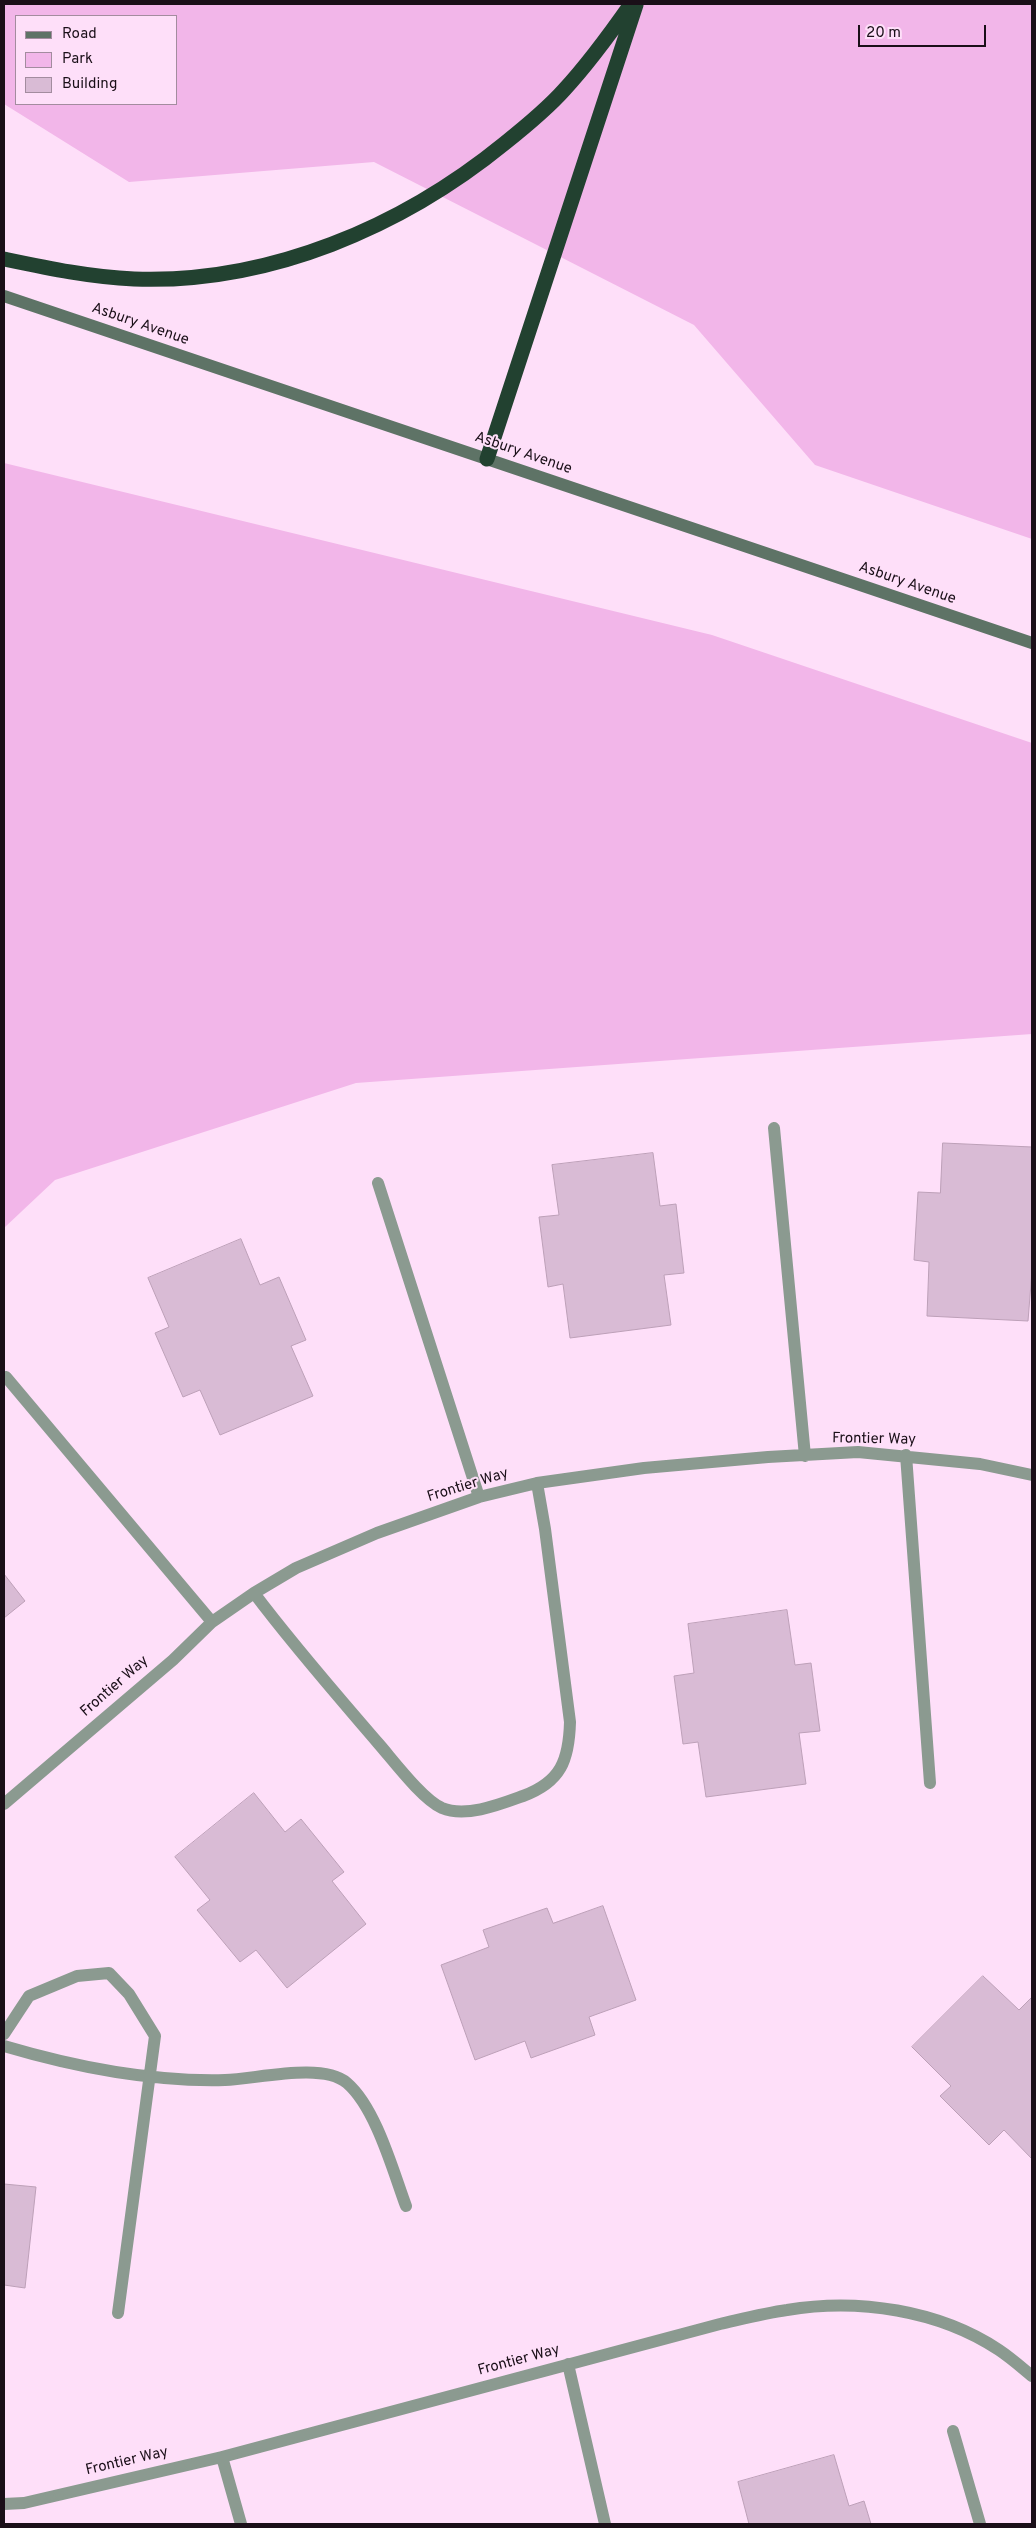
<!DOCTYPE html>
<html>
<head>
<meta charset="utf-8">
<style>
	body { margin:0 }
	#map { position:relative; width:1036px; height:2528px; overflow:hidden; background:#fedff9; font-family:Overpass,sans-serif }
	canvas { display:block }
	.frame { position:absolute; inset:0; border:5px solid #1a0f18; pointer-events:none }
	.legend { position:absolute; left:15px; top:15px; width:162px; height:90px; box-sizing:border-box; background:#fedff9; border:1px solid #a38c9f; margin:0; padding:6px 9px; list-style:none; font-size:15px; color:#1a0f18 }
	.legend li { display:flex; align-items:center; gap:10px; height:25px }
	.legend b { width:25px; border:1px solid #a38c9f }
	.scale { position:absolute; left:858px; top:25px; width:128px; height:22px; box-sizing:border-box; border:2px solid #1a0f18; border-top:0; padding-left:6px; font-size:15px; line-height:18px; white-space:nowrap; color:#1a0f18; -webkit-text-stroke:4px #fedff9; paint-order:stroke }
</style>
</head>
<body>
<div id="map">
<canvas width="1036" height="2528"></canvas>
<div class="frame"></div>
<ul class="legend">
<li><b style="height:6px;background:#5e7366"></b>Road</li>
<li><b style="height:14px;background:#f2b6e9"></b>Park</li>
<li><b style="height:14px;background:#d9bbd5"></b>Building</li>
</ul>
<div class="scale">20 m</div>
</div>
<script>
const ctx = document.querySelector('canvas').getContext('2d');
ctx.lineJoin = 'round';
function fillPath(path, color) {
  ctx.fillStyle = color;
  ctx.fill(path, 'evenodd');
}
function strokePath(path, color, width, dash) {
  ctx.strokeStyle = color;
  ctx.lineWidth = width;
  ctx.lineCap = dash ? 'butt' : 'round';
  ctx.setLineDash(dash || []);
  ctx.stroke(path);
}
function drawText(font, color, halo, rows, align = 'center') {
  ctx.font = font + ' Overpass,sans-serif';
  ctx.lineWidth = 4;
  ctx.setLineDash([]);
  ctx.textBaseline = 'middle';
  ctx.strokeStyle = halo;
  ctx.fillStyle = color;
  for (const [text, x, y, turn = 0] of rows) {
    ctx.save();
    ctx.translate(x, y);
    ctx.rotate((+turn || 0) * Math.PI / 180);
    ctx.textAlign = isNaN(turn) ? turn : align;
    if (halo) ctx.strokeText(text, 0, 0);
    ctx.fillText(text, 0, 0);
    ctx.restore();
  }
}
const green = new Path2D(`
	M4 4H1032V539L815 465 694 325 374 162 129 182 4 104ZM16 16H176V104H16Z
	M4 463 712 635 1032 743V1034L356 1083 55 1180 4 1228Z`);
const building = new Path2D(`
	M943 1143 1032 1147V1271L1028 1321 927 1316 929 1262 914 1260 918 1192 940 1193Z
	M653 1153 660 1206 676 1204 684 1273 664 1275 671 1325 570 1338 563 1284 548 1287 539 1217 559 1215 552 1165Z
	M241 1239 260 1285 279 1277 306 1340 291 1346 313 1396 220 1435 200 1390 183 1397 155 1333 169 1327 148 1278Z
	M4 1574 25 1601 4 1618Z
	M787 1610 795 1665 811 1663 820 1731 799 1733 806 1784 706 1797 698 1742 683 1744 674 1676 694 1673 688 1624Z
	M254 1793 285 1832 301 1819 344 1872 332 1881 366 1924 287 1988 256 1950 240 1962 197 1910 210 1900 175 1857Z
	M603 1906 636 2000 589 2017 595 2035 531 2058 525 2041 475 2060 441 1965 489 1947 483 1930 547 1908 553 1923Z
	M983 1976 1019 2010 1032 1997V2159L1004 2130 989 2145 940 2096 951 2086 912 2047Z
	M4 2184 36 2187 25 2288 4 2285Z
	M834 2455 849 2506 864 2501 871 2524H749L738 2482Z`);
const lane = new Path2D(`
	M4 2034 29 1996 77 1976 109 1973 129 1994 155 2036 118 2313
	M4 2046C75 2067 150 2082 225 2080 257 2079 322 2062 347 2083 376 2108 393 2171 406 2206`);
const street = new Path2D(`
	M774 1128 805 1456
	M378 1183 479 1497
	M6 1377 212 1622
	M906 1455 930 1783
	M254 1593C293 1645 336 1694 378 1743 393 1760 422 1799 442 1808 466 1818 501 1804 523 1796 561 1782 569 1760 570 1722L545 1529 537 1483
	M4 1804 173 1660 212 1622 254 1593 296 1568 377 1533 479 1497 537 1483 644 1468 768 1457 858 1452 980 1464 1032 1475
	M568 2364 605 2524
	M953 2431 980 2524
	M222 2457 241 2524
	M4 2504 24 2503 222 2457 720 2324C742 2319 765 2313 787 2310 858 2298 939 2310 999 2350 1011 2358 1021 2367 1032 2376`);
const secondary = new Path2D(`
	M4 296 1032 643`);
const highway = new Path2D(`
	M4 259C47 268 89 277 134 279 269 284 402 227 505 143 525 127 547 109 564 90 589 63 610 34 631 4
	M487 459 636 5`);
const streetNames = [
	["Asbury Avenue",140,325,19],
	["Asbury Avenue",523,454,19],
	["Asbury Avenue",907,584,19],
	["Frontier Way",874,1440,1],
	["Frontier Way",468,1486,-17],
	["Frontier Way",115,1687,-41],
	["Frontier Way",519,2361,-15],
	["Frontier Way",127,2462,-13]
];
fillPath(green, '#f2b6e9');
fillPath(building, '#d9bbd5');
strokePath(building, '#bda0b8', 1);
strokePath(lane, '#8b9a90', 12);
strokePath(street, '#8b9a90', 12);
strokePath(secondary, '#5e7366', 12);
strokePath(highway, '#224130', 15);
drawText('15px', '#1a0f18', '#fedff9', streetNames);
</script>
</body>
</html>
